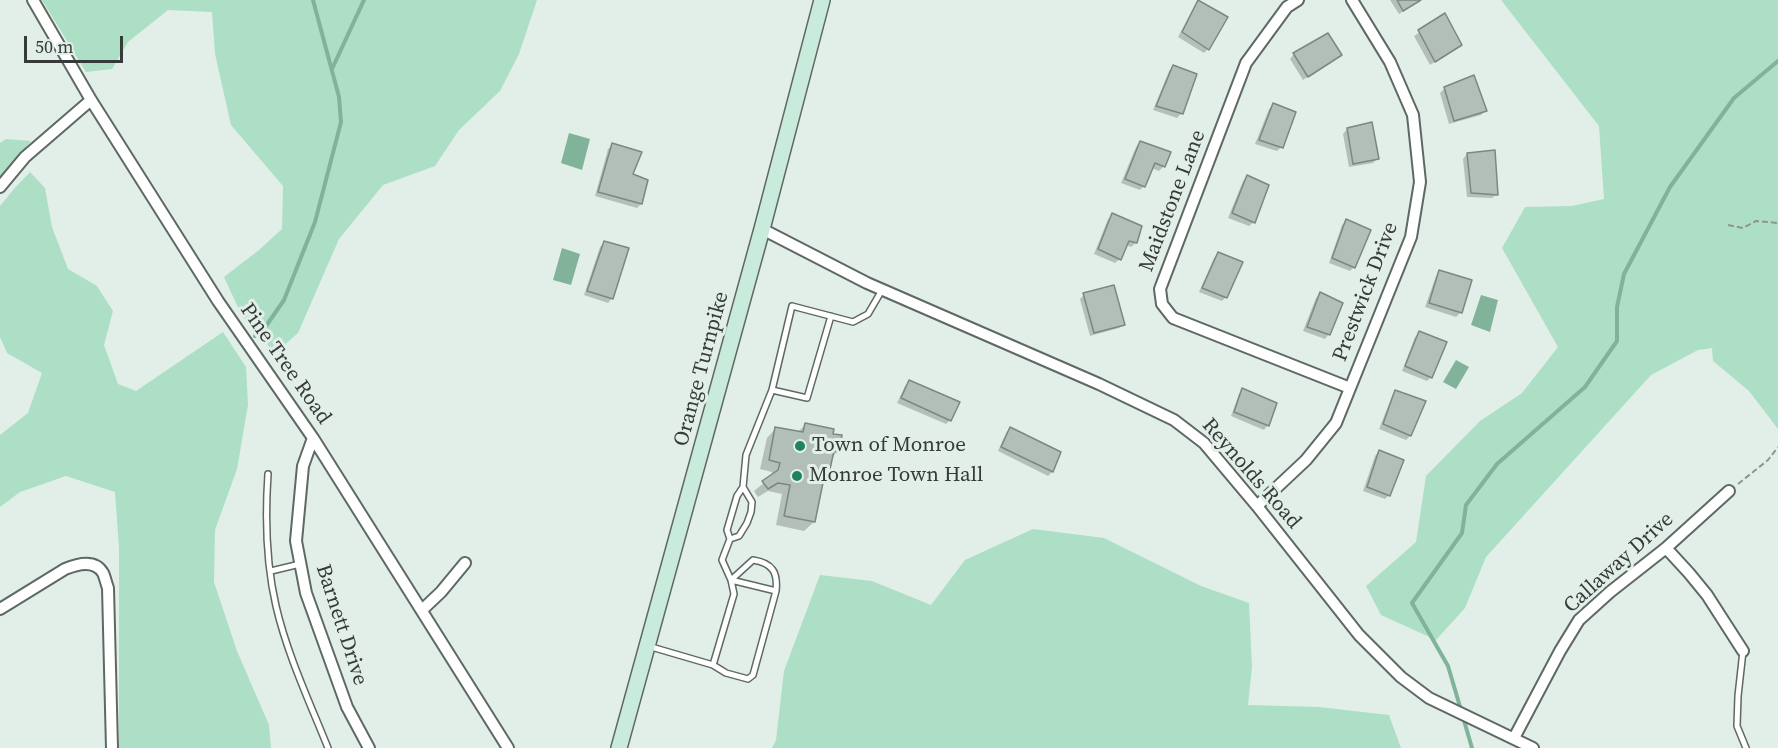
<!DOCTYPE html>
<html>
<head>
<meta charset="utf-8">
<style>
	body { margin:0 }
	#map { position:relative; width:1778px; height:748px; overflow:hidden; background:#e2efe8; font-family:"Source Serif 4",serif }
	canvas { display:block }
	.scale { position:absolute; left:24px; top:36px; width:99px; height:27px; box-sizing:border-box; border:3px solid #363b39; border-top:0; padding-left:8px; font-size:18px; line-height:21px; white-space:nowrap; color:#363b39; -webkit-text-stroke:4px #e2efe8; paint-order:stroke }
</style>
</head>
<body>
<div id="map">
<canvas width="1778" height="748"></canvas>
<div class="scale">50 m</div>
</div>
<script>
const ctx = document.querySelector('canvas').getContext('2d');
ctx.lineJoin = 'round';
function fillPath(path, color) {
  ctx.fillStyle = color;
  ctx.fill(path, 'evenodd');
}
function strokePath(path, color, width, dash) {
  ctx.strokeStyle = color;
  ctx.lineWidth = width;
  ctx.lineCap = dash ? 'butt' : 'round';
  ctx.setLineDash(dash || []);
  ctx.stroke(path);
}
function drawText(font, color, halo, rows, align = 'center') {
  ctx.font = font + ' "Source Serif 4",serif';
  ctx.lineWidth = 6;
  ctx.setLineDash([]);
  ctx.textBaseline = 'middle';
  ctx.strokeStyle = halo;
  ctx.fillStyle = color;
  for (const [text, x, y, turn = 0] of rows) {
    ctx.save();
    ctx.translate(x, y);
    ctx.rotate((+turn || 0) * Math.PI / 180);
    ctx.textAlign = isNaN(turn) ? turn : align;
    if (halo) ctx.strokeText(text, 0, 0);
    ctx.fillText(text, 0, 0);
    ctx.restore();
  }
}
const green = new Path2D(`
	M42 0H537L519 54 500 91 459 130 435 166 383 185 339 239 298 333 275 353 242 316 224 277 259 250 282 229 283 186 231 125 215 54 212 12 168 10 128 42 112 69 86 72Z
	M1501 0H1778V429L1749 391 1713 361 1712 348 1698 350 1651 375 1486 557 1465 608 1436 640 1381 615 1366 586 1416 542 1426 476 1480 421 1522 393 1558 347 1502 248 1525 207 1572 206 1604 199 1599 126Z
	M6 139 31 141 0 179V143Z
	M30 172 45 188 52 227 68 269 97 286 113 311 104 345 118 384 136 391 223 332 246 367 248 405 237 469 215 530 214 582 237 651 269 725 271 748H119V548L115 492 66 476 20 492 0 507V435L28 413 42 373 7 353 0 337V206L13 190Z
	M1033 529 1104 538 1201 586 1249 603 1252 667 1248 705 1319 707 1389 715 1401 748H772L776 740 784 671 820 575 872 581 931 605 965 560Z`);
const water = new Path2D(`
	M569 133 590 139 582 170 561 163Z
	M562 248 580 254 571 285 553 280Z
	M1481 295 1498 300 1490 332 1471 325Z
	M1456 360 1469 367 1456 389 1443 382Z`);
const shadow = new Path2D(`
	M1390 0H1421L1399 14Z
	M1199 1 1208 49 1204 53 1178 37 1195 5Z
	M1445 16 1460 45 1430 65 1414 36Z
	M1328 35 1340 55 1303 80 1290 59 1294 54Z
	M1173 66 1182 113 1177 118 1153 110 1169 71Z
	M1445 88 1485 111 1481 115 1449 124 1440 93Z
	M1273 105 1281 147 1277 151 1255 144 1269 109Z
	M1347 129 1377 159 1373 163 1349 167 1343 134Z
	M1140 142 1164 166 1159 171 1151 168 1144 186 1140 190 1121 183 1136 147Z
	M613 145 641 204 637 208 595 196 608 149Z
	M1467 154 1497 194 1492 198 1467 197 1463 159Z
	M1247 177 1254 222 1249 226 1228 218 1243 181Z
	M1113 215 1136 243 1131 247 1126 245 1120 259 1115 263 1094 254 1108 219Z
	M1346 221 1354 267 1350 271 1329 263 1342 225Z
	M604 243 612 298 608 303 584 295 600 247Z
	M1218 253 1226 297 1222 301 1199 292 1214 258Z
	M1440 272 1461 312 1456 317 1425 307 1436 276Z
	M1320 293 1329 334 1325 339 1303 331 1316 298Z
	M1084 295 1123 324 1119 328 1090 336 1080 299Z
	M1420 333 1431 377 1427 381 1402 371 1415 337Z
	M909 382 950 420 946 424 897 403 905 386Z
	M1243 390 1268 425 1264 430 1231 416 1239 394Z
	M1396 391 1424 402 1410 436 1406 440 1379 429 1392 396Z
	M805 425 831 435 838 451 831 458 829 468 823 474 814 522 804 531 776 525 782 494 768 491 758 497 754 491 771 477 772 472 760 469 767 438 776 428 797 433Z
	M1010 428 1052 472 1048 476 998 451 1006 433Z
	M1379 451 1389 495 1385 499 1363 491 1375 456Z`);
const stream = new Path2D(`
	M332 69 364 0
	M255 336 264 329 284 300 315 222 341 122 339 97 313 0
	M1461 710 1448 666 1412 603 1462 533 1466 505 1497 464 1585 387 1617 341V307L1624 274 1670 187 1734 98 1778 61
	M1463 717 1472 748`);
const building = new Path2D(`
	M1198 0 1228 17 1209 50 1182 32Z
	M1397 0H1421L1403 11Z
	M1445 13 1462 45 1435 62 1418 30Z
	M1328 33 1342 55 1308 77 1293 53Z
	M1173 65 1197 74 1183 114 1156 106Z
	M1474 75 1487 111 1454 121 1444 87Z
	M1273 103 1296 112 1283 148 1259 140Z
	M1372 122 1379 159 1353 164 1347 128Z
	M1140 141 1171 152 1165 167 1155 163 1145 187 1125 179Z
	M612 143 642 152 633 174 648 180 642 204 598 192Z
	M1495 150 1498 195 1471 193 1467 153Z
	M1247 175 1269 185 1255 223 1232 213Z
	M1112 213 1142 226 1137 243 1129 241 1121 260 1098 249Z
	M1346 219 1371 230 1355 268 1332 258Z
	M604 241 629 248 613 299 587 291Z
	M1218 252 1243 262 1227 298 1202 288Z
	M1439 270 1472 280 1462 313 1429 303Z
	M1114 285 1125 325 1094 333 1083 293Z
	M1320 292 1343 303 1330 335 1307 327Z
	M1419 331 1447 342 1432 378 1405 366Z
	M909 380 960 402 951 421 901 398Z
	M1242 388 1277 403 1269 426 1234 412Z
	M1395 390 1426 401 1411 436 1383 424Z
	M805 423 834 429 833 434 842 435 839 452 834 451 830 469 826 468 815 522 784 516 790 485 778 483 768 489 762 481 778 470 780 463 769 460 775 427 803 432Z
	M1010 427 1061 452 1053 472 1001 447Z
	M1379 450 1404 460 1390 496 1367 487Z`);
const path = new Path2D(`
	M1728 225 1743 228 1756 221 1778 223
	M1738 484 1768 460 1778 447`);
const lane = new Path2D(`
	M831 316 807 398 772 390 792 306 853 322 868 314 882 290
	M268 474C265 518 266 563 276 606 287 654 310 703 328 748
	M743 487 752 502 751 512 747 523 739 536 730 539 727 530 737 496 743 487 746 455 772 390
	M271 571 300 564
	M731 580 753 560C773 563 778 573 776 591
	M648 646 713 665 734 594 731 580 722 560 730 539
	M1743 651 1738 696 1737 726 1746 748
	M713 665 726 673 748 679 753 675 776 591 731 580`);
const street = new Path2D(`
	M33 0 91 100 218 301 313 438 508 748
	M1298 0 1287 7 1246 63 1160 289 1162 304 1173 318 1350 388
	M0 187 25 157 91 100
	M762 229 867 283 1099 384 1174 420 1204 443 1257 506 1359 635 1401 677 1429 698 1533 748
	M313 438 303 466 296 541 306 593 347 707 369 748
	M1257 506 1306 460 1336 423 1411 237 1420 182 1413 115 1390 62 1352 0
	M1666 548 1689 573 1707 595 1743 651
	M0 609 65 569C77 564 95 559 103 573 105 577 106 583 108 588L112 748
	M422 610 441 592 465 563
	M1514 738 1560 651 1579 620 1610 592 1666 548 1729 491`);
const secondary = new Path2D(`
	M619 748 762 229 822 0`);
const markers = [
	[800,446,6,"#1f845e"],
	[797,476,6,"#1f845e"]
];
const streetNames = [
	["Maidstone Lane",1173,201,-69],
	["Prestwick Drive",1366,292,-69],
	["Pine Tree Road",285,364,55],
	["Orange Turnpike",702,369,-75],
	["Reynolds Road",1251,474,49],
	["Callaway Drive",1619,563,-42],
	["Barnett Drive",341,625,72]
];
const poiNames = [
	["Town of Monroe",812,446],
	["Monroe Town Hall",809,476]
];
fillPath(green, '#acdfc5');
fillPath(water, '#81b39a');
fillPath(shadow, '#0003');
strokePath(stream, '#81b39a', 4);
fillPath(building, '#b2bfb8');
strokePath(building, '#7b8781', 1.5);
strokePath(lane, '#5e6963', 8);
strokePath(street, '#5e6963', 14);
strokePath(secondary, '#5e6963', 18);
strokePath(path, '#8d9692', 2, [6, 3]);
strokePath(lane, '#fff', 5);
strokePath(street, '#fff', 10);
strokePath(secondary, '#c9ebdc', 15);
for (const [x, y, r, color] of markers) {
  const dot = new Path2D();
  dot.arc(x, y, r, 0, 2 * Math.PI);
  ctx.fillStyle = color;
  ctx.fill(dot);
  strokePath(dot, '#e2efe8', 2);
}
drawText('21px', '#363b39', '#e2efe8', streetNames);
drawText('21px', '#363b39', '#e2efe8', poiNames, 'left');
</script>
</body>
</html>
